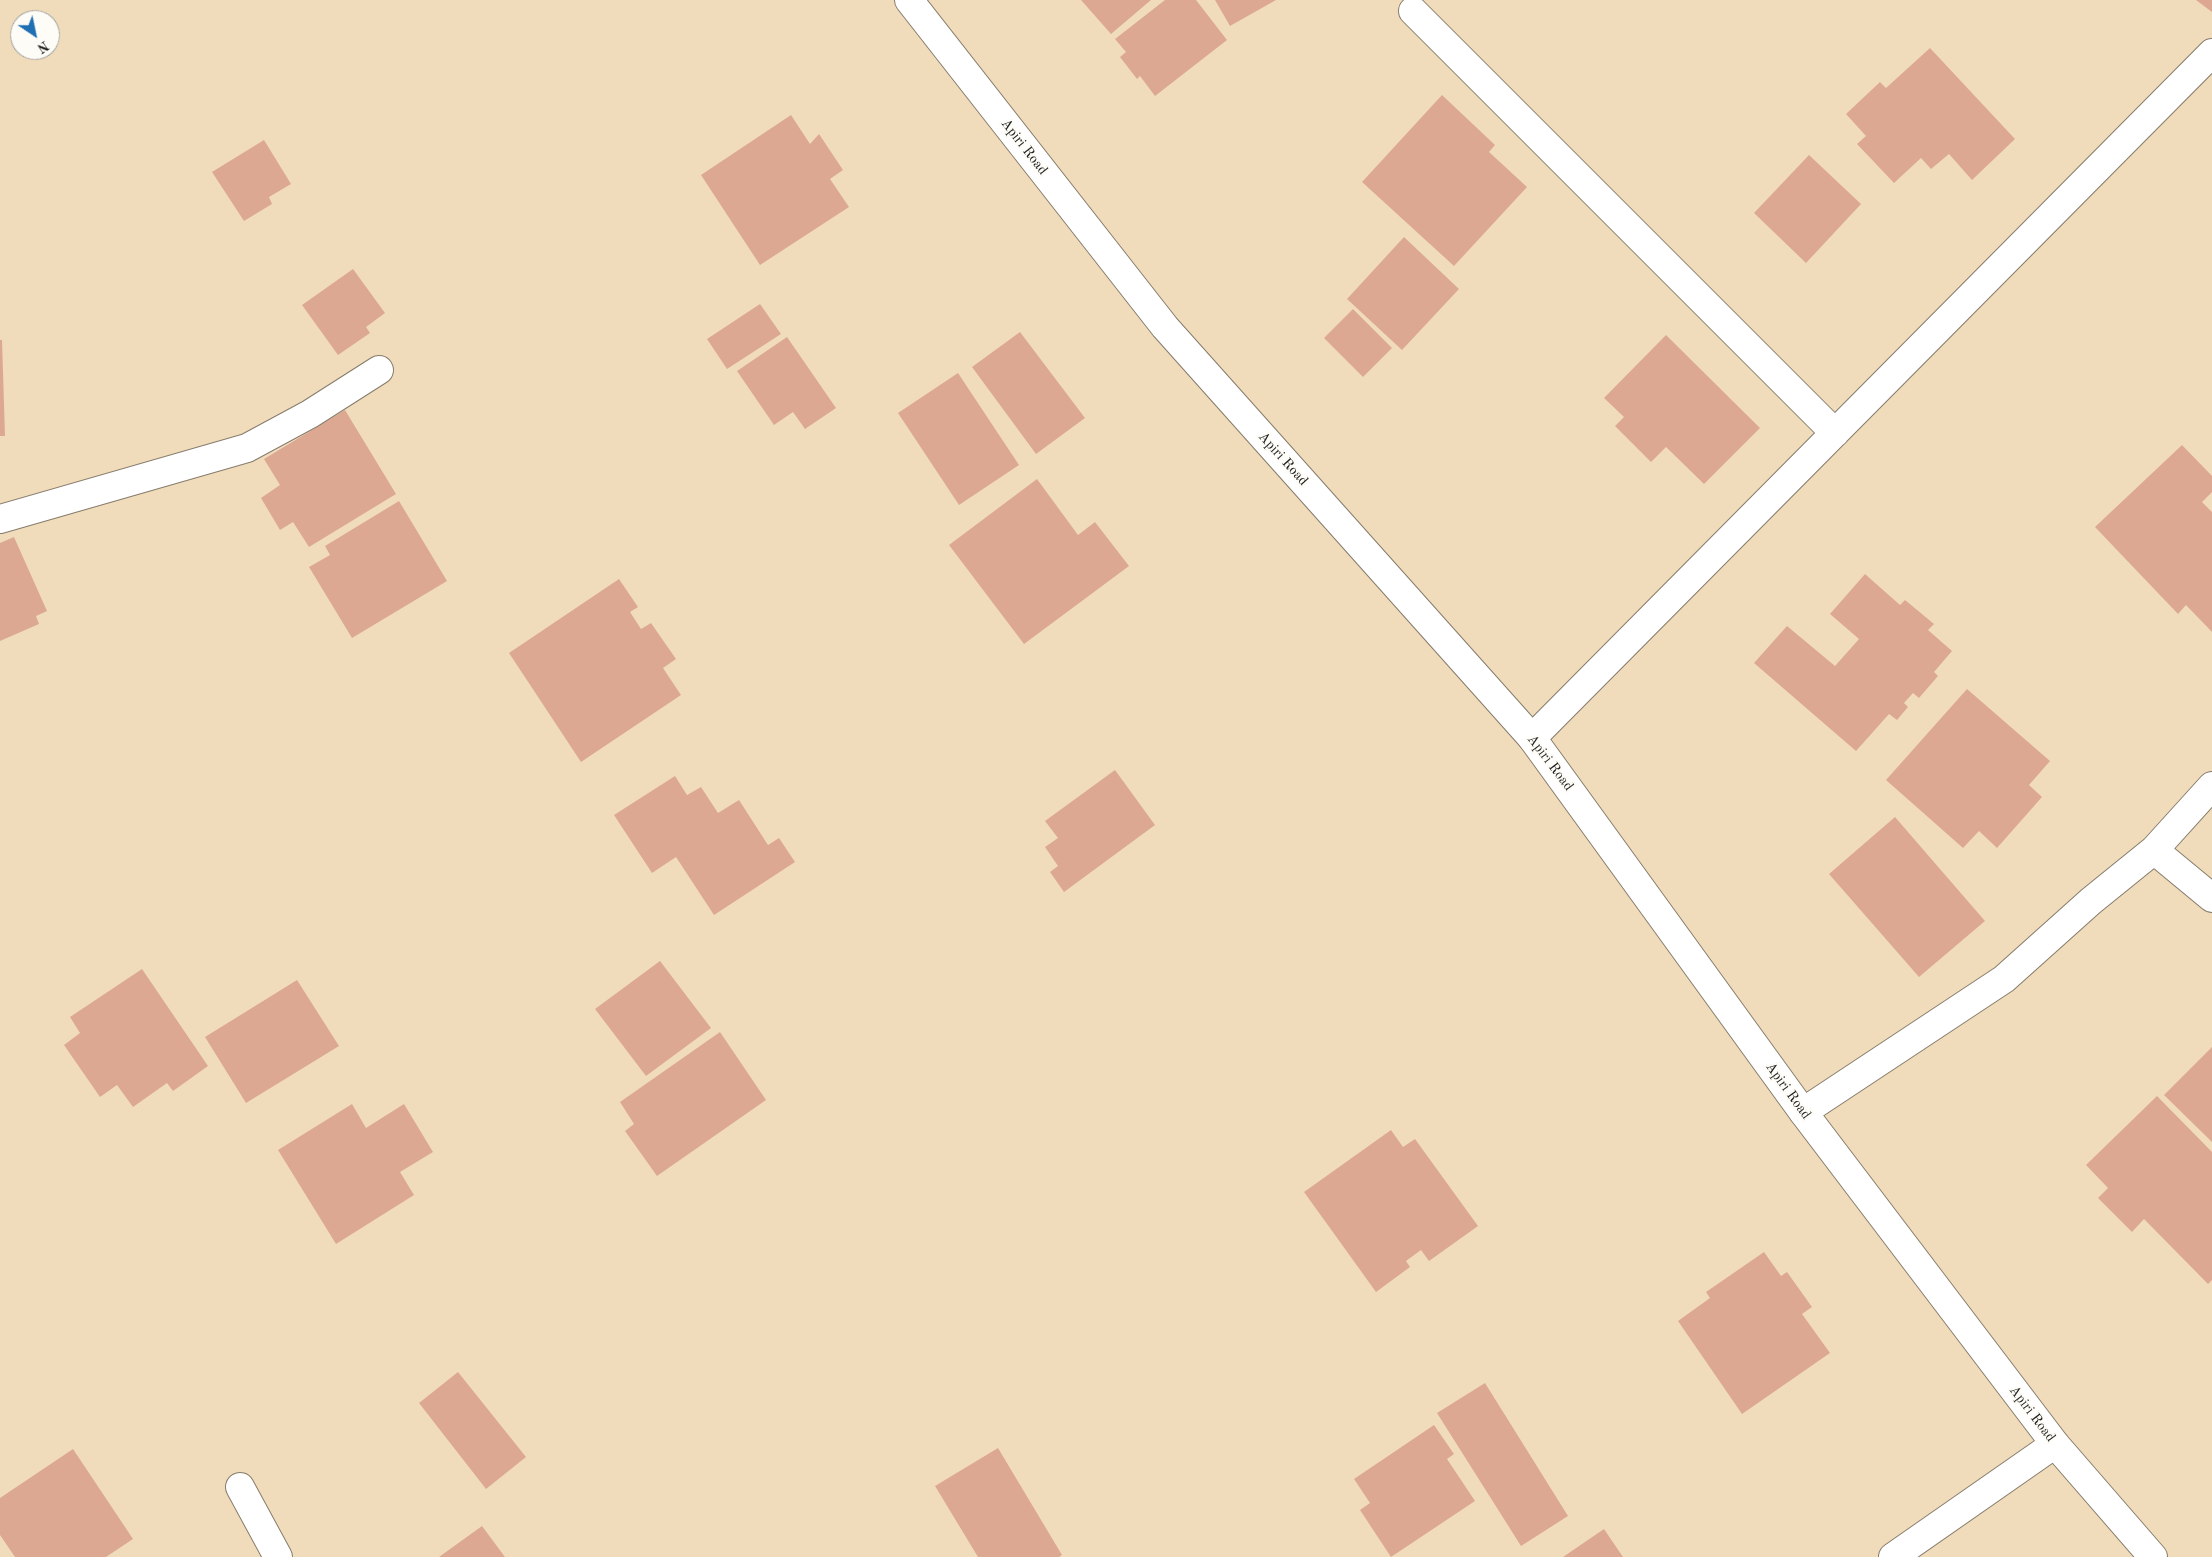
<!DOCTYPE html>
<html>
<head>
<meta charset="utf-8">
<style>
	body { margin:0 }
	#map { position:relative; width:2212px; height:1557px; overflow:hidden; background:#f0dcbb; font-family:"Old Standard TT",serif }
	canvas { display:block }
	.north { position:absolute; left:10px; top:10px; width:50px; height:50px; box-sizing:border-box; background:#fdfcf7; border:1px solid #a3a29f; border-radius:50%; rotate:146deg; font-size:14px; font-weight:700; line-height:20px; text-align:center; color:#1c1c1c }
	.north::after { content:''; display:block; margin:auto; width:18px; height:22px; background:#1f6fb2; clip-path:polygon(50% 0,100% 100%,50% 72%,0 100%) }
</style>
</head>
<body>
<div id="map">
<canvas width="2212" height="1557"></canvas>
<div class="north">N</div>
</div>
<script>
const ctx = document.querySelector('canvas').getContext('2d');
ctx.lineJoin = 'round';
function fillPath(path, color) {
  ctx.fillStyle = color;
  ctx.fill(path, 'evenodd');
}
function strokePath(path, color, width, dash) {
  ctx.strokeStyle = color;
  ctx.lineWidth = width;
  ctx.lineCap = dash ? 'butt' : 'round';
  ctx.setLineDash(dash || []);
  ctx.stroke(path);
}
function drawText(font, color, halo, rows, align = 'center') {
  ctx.font = font + ' "Old Standard TT",serif';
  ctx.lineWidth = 4.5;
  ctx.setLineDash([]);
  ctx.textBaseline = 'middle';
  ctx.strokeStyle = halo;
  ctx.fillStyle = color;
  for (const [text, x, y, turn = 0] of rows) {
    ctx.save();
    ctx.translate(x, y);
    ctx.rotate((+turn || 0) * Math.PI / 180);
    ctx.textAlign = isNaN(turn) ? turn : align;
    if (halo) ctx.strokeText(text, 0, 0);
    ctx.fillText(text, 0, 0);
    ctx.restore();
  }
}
const building = new Path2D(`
	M1081 0H1151L1111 34Z
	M1165 0H1196L1227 40 1155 96 1140 76 1137 79 1120 57 1126 52 1115 39Z
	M1215 0H1276L1230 26Z
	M2196 0H2212V12Z
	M1930 48 2015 139 1972 180 1949 154 1931 169 1921 158 1894 183 1857 144 1866 136 1846 114 1880 82 1886 88Z
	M1442 95 1495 145 1489 152 1527 187 1454 266 1362 182Z
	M791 115 810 144 819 134 843 170 830 179 849 207 760 265 701 175Z
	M264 140 291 184 269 197 272 204 244 221 212 172Z
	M1809 155 1861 204 1806 263 1754 213Z
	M1404 237 1459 289 1402 350 1347 299Z
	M353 269 385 313 366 327 370 333 338 355 302 305Z
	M760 304 781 334 727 369 707 339Z
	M1353 309 1392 348 1363 377 1324 338Z
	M1020 332 1085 418 1036 454 972 367Z
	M1666 335 1760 428 1704 484 1666 447 1651 462 1615 426 1624 417 1604 398Z
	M787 337 836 408 805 429 793 412 774 425 737 371Z
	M0 340H2L5 436H0Z
	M958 373 1019 465 959 505 898 413Z
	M345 410 396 494 309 547 293 522 280 530 261 498 280 485 264 459Z
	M2182 445 2212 476V492L2202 502 2212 512V632L2186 605 2178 614 2095 527Z
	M1037 479 1078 535 1095 522 1129 566 1024 644 949 545Z
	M399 501 447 581 352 638 309 567 330 555 325 546Z
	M14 537 47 611 36 616 39 624 0 641V543Z
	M1865 574 1900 605 1905 600 1934 624 1928 630 1952 651 1934 672 1938 676 1919 698 1913 693 1904 703 1908 707 1897 720 1889 714 1856 751 1754 663 1787 626 1835 666 1859 639 1830 614Z
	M619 579 638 607 630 612 641 629 651 623 676 659 663 668 681 695 581 762 509 653Z
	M1967 689 2050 761 2029 785 2042 797 1997 848 1979 831 1963 848 1886 780Z
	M1115 770 1155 825 1064 892 1050 872 1058 866 1045 847 1058 838 1045 821Z
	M675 776 687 795 701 787 718 813 739 800 768 845 779 838 795 862 714 915 676 857 652 873 614 815Z
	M1895 817 1985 921 1919 977 1829 874Z
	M660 961 711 1028 646 1076 595 1009Z
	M142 969 208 1066 173 1091 167 1083 133 1107 117 1085 100 1097 64 1045 80 1033 70 1017Z
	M297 980 339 1046 246 1103 205 1037Z
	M720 1032 766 1100 657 1176 625 1131 634 1124 620 1102Z
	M2212 1047V1142L2164 1095Z
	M2157 1096 2212 1152V1280L2208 1284 2144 1219 2132 1232 2098 1198 2108 1188 2086 1165Z
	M352 1104 366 1128 404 1104 433 1152 400 1172 414 1195 336 1244 278 1150Z
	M1391 1130 1403 1147 1415 1139 1478 1226 1429 1261 1421 1250 1406 1261 1410 1267 1376 1292 1304 1192Z
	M1764 1252 1781 1276 1787 1272 1812 1307 1802 1314 1830 1353 1742 1414 1678 1321 1710 1298 1706 1292Z
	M458 1372 526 1457 486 1489 419 1403Z
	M1485 1383 1568 1516 1521 1546 1437 1413Z
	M1434 1425 1454 1454 1447 1459 1475 1501 1391 1557 1360 1510 1370 1503 1354 1479Z
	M998 1448 1062 1555 1059 1557H978L935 1486Z
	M73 1449 133 1539 106 1557H15L0 1535V1498Z
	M482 1526 505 1557H439Z
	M1604 1529 1623 1557H1563Z`);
const street = new Path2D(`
	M1413 11 1835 433
	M0 519 247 448 310 414 379 370
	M1532 738 2212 53
	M2154 850 2212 898
	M1803 1112 2004 979 2091 901 2154 850 2212 786
	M240 1487 278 1557
	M1893 1557 2055 1444`);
const secondary = new Path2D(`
	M909 0 1165 327 1532 738 1803 1112 2055 1444 2153 1557`);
const streetNames = [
	["Apiri Road",1024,147,52],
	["Apiri Road",1283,459,48],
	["Apiri Road",1550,763,53],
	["Apiri Road",1788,1091,54],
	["Apiri Road",2032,1414,53]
];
fillPath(building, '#dda892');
strokePath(street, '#867c6c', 30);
strokePath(secondary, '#867c6c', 30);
strokePath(street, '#fff', 28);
strokePath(secondary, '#fff', 28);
drawText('14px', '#1c1c1c', '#fdfcf7', streetNames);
</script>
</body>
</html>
